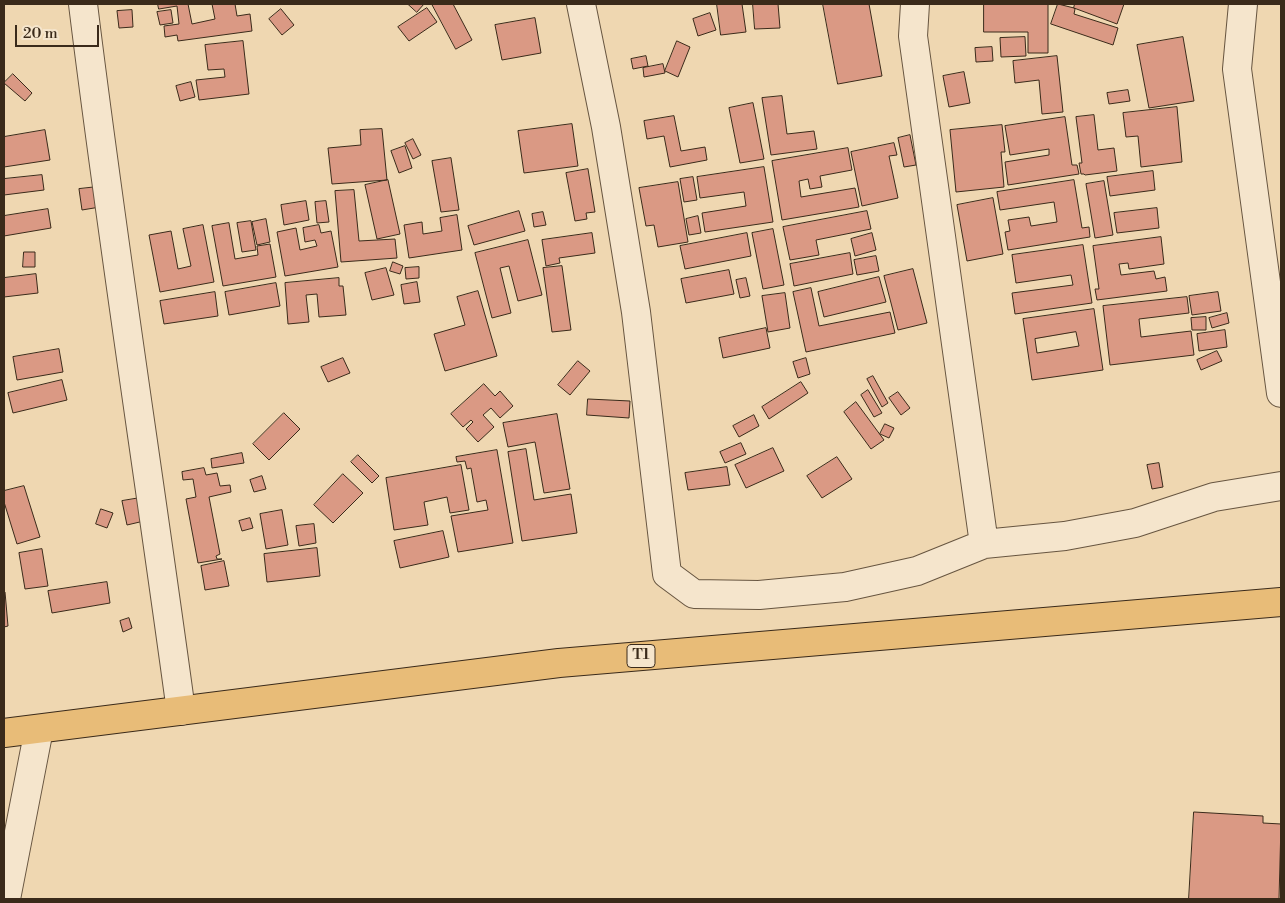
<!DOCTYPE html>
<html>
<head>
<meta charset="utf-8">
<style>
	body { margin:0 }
	#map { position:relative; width:1285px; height:903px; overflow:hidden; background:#efd7b1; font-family:"Libre Bodoni",serif }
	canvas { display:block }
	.frame { position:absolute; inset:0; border:5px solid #3a2a1a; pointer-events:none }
	.scale { position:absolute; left:15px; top:25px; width:84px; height:22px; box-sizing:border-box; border:2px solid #3a2a1a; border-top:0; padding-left:6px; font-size:15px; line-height:18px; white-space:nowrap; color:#3a2a1a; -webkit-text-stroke:4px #f5e5cc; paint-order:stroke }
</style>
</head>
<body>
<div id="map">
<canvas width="1285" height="903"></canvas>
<div class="frame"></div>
<div class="scale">20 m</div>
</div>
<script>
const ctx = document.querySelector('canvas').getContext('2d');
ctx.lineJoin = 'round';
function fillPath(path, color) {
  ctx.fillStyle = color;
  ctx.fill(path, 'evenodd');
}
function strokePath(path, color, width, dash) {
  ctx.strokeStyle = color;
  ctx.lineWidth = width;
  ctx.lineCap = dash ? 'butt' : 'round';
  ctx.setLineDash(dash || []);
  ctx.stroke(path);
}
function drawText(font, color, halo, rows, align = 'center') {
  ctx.font = font + ' "Libre Bodoni",serif';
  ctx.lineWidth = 4;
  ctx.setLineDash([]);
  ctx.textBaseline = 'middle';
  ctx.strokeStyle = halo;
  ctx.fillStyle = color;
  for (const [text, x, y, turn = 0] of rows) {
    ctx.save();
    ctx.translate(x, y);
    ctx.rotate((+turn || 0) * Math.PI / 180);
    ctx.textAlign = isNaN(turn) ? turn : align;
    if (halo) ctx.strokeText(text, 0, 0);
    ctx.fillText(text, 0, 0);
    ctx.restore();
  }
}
const building = new Path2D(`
	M158 4H188L192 24 215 19 212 4H235L237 16 250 14 252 31 178 41 177 35 165 37 164 26 179 24 177 6 159 9Z
	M408 4H424L417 12Z
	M432 4H453L472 40 456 49Z
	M717 4H742L746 32 721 35Z
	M753 4H778L780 28 755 29Z
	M823 4H869L882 76 838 84Z
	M984 4H1048V53H1028V32H984Z
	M1058 4 1074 8 1075 9 1074 14 1118 28 1113 45 1051 24Z
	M1075 4H1124L1117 24 1074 8Z
	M427 8 437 22 409 41 398 27Z
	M281 9 294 25 282 35 269 19Z
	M132 10 133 27 119 28 117 11Z
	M171 10 173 23 160 25 157 12Z
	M710 13 716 30 698 36 693 19Z
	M535 18 541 53 502 60 495 25Z
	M1025 37 1026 56 1001 57 1000 38Z
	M1183 37 1194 101 1149 108 1137 45Z
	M243 41 249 94 199 100 196 80 225 77 224 69 208 70 205 45Z
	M677 41 690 47 678 77 665 71Z
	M992 47 993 61 976 62 975 48Z
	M646 56 648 66 633 69 631 59Z
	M1057 56 1063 112 1042 114 1039 80 1015 83 1013 61Z
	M663 64 665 73 644 77 643 68Z
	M964 72 970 103 949 107 943 76Z
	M13 74 32 93 25 101 4 83Z
	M191 82 195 97 180 101 176 86Z
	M1128 90 1130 101 1109 104 1107 93Z
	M782 96 787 134 814 131 817 149 771 155 762 98Z
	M753 103 764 159 740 163 729 108Z
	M1177 107 1182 162 1141 167 1138 136 1126 137 1123 113Z
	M1094 115 1098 150 1114 148 1117 171 1085 175 1084 174H1081L1079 163H1082L1076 117Z
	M674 116 681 151 705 147 707 160 670 167 664 136 647 139 644 121Z
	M1065 117 1072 165H1077L1079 174 1008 185 1005 162 1049 155V149L1010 155 1005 126Z
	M572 124 578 166 524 173 518 131Z
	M1002 125 1005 152H1001L1004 187 956 192 950 130Z
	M382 129 387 180 332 184 328 148 361 145 360 130Z
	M45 130 50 160 4 167V137Z
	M910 135 916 165 904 167 898 138Z
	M413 139 421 155 413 159 405 143Z
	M894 143 897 155 889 156 898 198 862 206 851 152Z
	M405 146 412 168 399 173 391 151Z
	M848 148 852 170 820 176 822 187 810 189 808 179 799 181 801 197 855 188 859 207 782 220 772 161Z
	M451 158 459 210 441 212 432 161Z
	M764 167 773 222 705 232 702 213 746 206 744 192 700 198 697 177Z
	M588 169 595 212 586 213 587 219 575 221 566 173Z
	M1153 171 1155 190 1110 196 1107 177Z
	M42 175 44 190 4 195V179Z
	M693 177 697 200 684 202 680 179Z
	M388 180 400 234 377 239 365 185Z
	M1074 180 1082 228 1089 227 1090 237 1008 250 1005 232 1010 231 1008 220 1029 217 1031 226 1057 222 1054 202 1000 210 997 192Z
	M1104 181 1113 235 1095 238 1086 184Z
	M678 182 688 242 658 247 654 225 646 226 639 188Z
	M97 187 100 207 82 210 79 189Z
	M354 190 359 241 395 239 397 258 341 262 335 191Z
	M993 198 1003 254 967 261 957 205Z
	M306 201 309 220 284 225 281 205Z
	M326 201 329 222 317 223 315 202Z
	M1157 208 1159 228 1117 233 1114 213Z
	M48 209 51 228 4 236V216Z
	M519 211 525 231 474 245 468 226Z
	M867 211 871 229 816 240 819 255 790 260 783 227Z
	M543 212 546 225 534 227 532 214Z
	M457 215 462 250 409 258 404 225 422 222 423 234 442 231 440 218Z
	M698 216 701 233 689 235 686 219Z
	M266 219 270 242 257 245 252 222Z
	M251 221 256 250 242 252 237 223Z
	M229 223 235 259 258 255 257 246 270 244 276 277 223 286 212 226Z
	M203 225 214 282 160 292 149 235 171 231 178 269 191 266 183 229Z
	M319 225 321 233 331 231 338 267 285 276 277 232 296 228 300 250 317 246 315 240 305 242 303 228Z
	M773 229 784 285 763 289 752 233Z
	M592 233 595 253 559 258 560 263 546 266 542 240Z
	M747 233 751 256 685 269 680 246Z
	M872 233 876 250 855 256 851 239Z
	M1161 237 1164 264 1129 269 1128 263 1119 264 1121 275 1154 271 1156 279 1165 277 1167 291 1097 300 1095 289H1099L1093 246Z
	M528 240 542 295 518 301 509 266 500 268 511 313 492 318 475 253Z
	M1083 245 1092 303 1015 314 1012 293 1073 285 1071 275 1016 283 1012 255Z
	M24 252H35V267H23Z
	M850 253 853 274 794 286 790 264Z
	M876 256 879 271 857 275 854 260Z
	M393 262 403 266 400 274 390 271Z
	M562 266 571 330 552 332 543 268Z
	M419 267V278L406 279 405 268Z
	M386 268 394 295 372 300 365 273Z
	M913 269 927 323 898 330 884 276Z
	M729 270 734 294 686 303 681 279Z
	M36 274 38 293 4 297V278Z
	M879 277 886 302 824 317 818 292Z
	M339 278V286H343L346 315 319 317 317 294 306 295 309 322 288 324 285 283Z
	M746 278 750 296 740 298 736 280Z
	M417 282 420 302 404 304 401 285Z
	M276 283 280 306 229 315 225 292Z
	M811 288 819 326 890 312 895 333 806 352 793 292Z
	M478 291 497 356 445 371 434 334 465 325 457 297Z
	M215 292 218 316 164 324 160 301Z
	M1218 292 1221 311 1192 315 1189 296Z
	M785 293 790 328 768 332 762 296Z
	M1187 297 1189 313 1139 319 1141 337 1191 331 1194 355 1110 365 1103 306Z
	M1094 309 1103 370 1032 380 1023 319ZM1076 332 1079 346 1037 353 1035 339Z
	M1227 313 1229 323 1212 328 1209 318Z
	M1206 317V330H1192L1191 318Z
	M766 328 770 348 723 358 719 338Z
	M1225 330 1227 347 1199 351 1197 334Z
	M59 349 63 372 17 380 13 357Z
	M1217 351 1222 361 1201 370 1197 360Z
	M343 358 350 373 328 382 321 367Z
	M806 358 810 374 798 378 793 362Z
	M578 361 590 371 570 395 558 385Z
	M873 376 888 403 882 407 867 379Z
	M62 380 67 400 13 413 8 393Z
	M801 382 808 393 769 419 762 407Z
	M484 384 495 396 500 391 513 406 500 418 491 408 483 415 494 427 478 442 466 429 473 422 471 420 463 427 451 414Z
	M868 390 882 413 874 417 861 395Z
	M898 392 910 408 901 415 889 398Z
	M588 399 630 401 629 418 587 415Z
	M856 402 884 440 871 449 844 412Z
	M284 413 300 429 269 460 253 444Z
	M557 414 570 489 544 493 535 442 508 447 503 423Z
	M754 415 759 426 739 437 733 426Z
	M885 424 894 428 889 438 880 434Z
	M741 443 746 454 725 463 720 452Z
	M773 448 784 471 746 488 735 465Z
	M526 449 534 500 571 494 577 533 522 541 508 452Z
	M497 450 513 543 458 552 451 516 488 510 486 500 477 502 471 468 467 469 465 461 457 462 456 457Z
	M242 453 244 463 212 468 211 459Z
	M358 455 379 476 372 483 351 462Z
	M837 457 852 479 822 498 807 476Z
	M1159 463 1163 487 1152 489 1147 465Z
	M461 465 469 510 450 513 447 497 424 502 428 525 394 530 386 478Z
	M727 467 730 485 688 490 685 473Z
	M204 468 206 475 217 473 220 486 230 485 231 492 209 497 220 554 216 556 217 559H222L198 563 186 499 196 497 193 479 183 480 182 472Z
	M343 474 363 493 333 523 314 505Z
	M262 476 266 489 254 492 250 480Z
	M24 486 40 537 17 544 4 502V491Z
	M140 498 144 521 127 525 122 501Z
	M101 509 113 513 107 528 96 524Z
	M282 510 288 545 266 549 260 514Z
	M250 518 253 528 242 531 239 521Z
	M314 524 316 543 299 546 296 526Z
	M443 531 449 557 400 568 394 541Z
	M317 548 320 576 267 582 264 554Z
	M42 549 48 586 25 589 19 553Z
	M224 561 229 586 205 590 201 566Z
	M107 582 110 603 52 613 48 591Z
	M4 592H5L8 626 4 627Z
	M129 618 132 628 123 632 120 621Z
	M1194 812 1263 816V823L1281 824 1279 899H1189Z`);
const minor = new Path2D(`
	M83 4C112 240 149 475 181 711
	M581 4 606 127 636 312 667 574 694 594 759 595 845 587 917 571 984 544 1065 536 1135 523 1214 497 1281 486
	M915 4 913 36 984 544
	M1243 4 1237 69 1281 393
	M6 899 39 729`);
const trunk = new Path2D(`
	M4 733 559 663 1281 602`);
const shields = [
	[641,656,28]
];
const shieldNames = [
	["T1",641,656]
];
fillPath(building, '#da9984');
strokePath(building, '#3a2a1a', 1);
strokePath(minor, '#675540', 30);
strokePath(trunk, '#3a2a1a', 30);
strokePath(minor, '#f5e5cc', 28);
strokePath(trunk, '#e8bc78', 28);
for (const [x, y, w] of shields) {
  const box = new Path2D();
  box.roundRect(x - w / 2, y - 11.5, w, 23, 4);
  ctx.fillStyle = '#f5e5cc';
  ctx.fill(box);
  strokePath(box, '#3a2a1a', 1);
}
drawText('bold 14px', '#3a2a1a', null, shieldNames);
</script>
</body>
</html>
